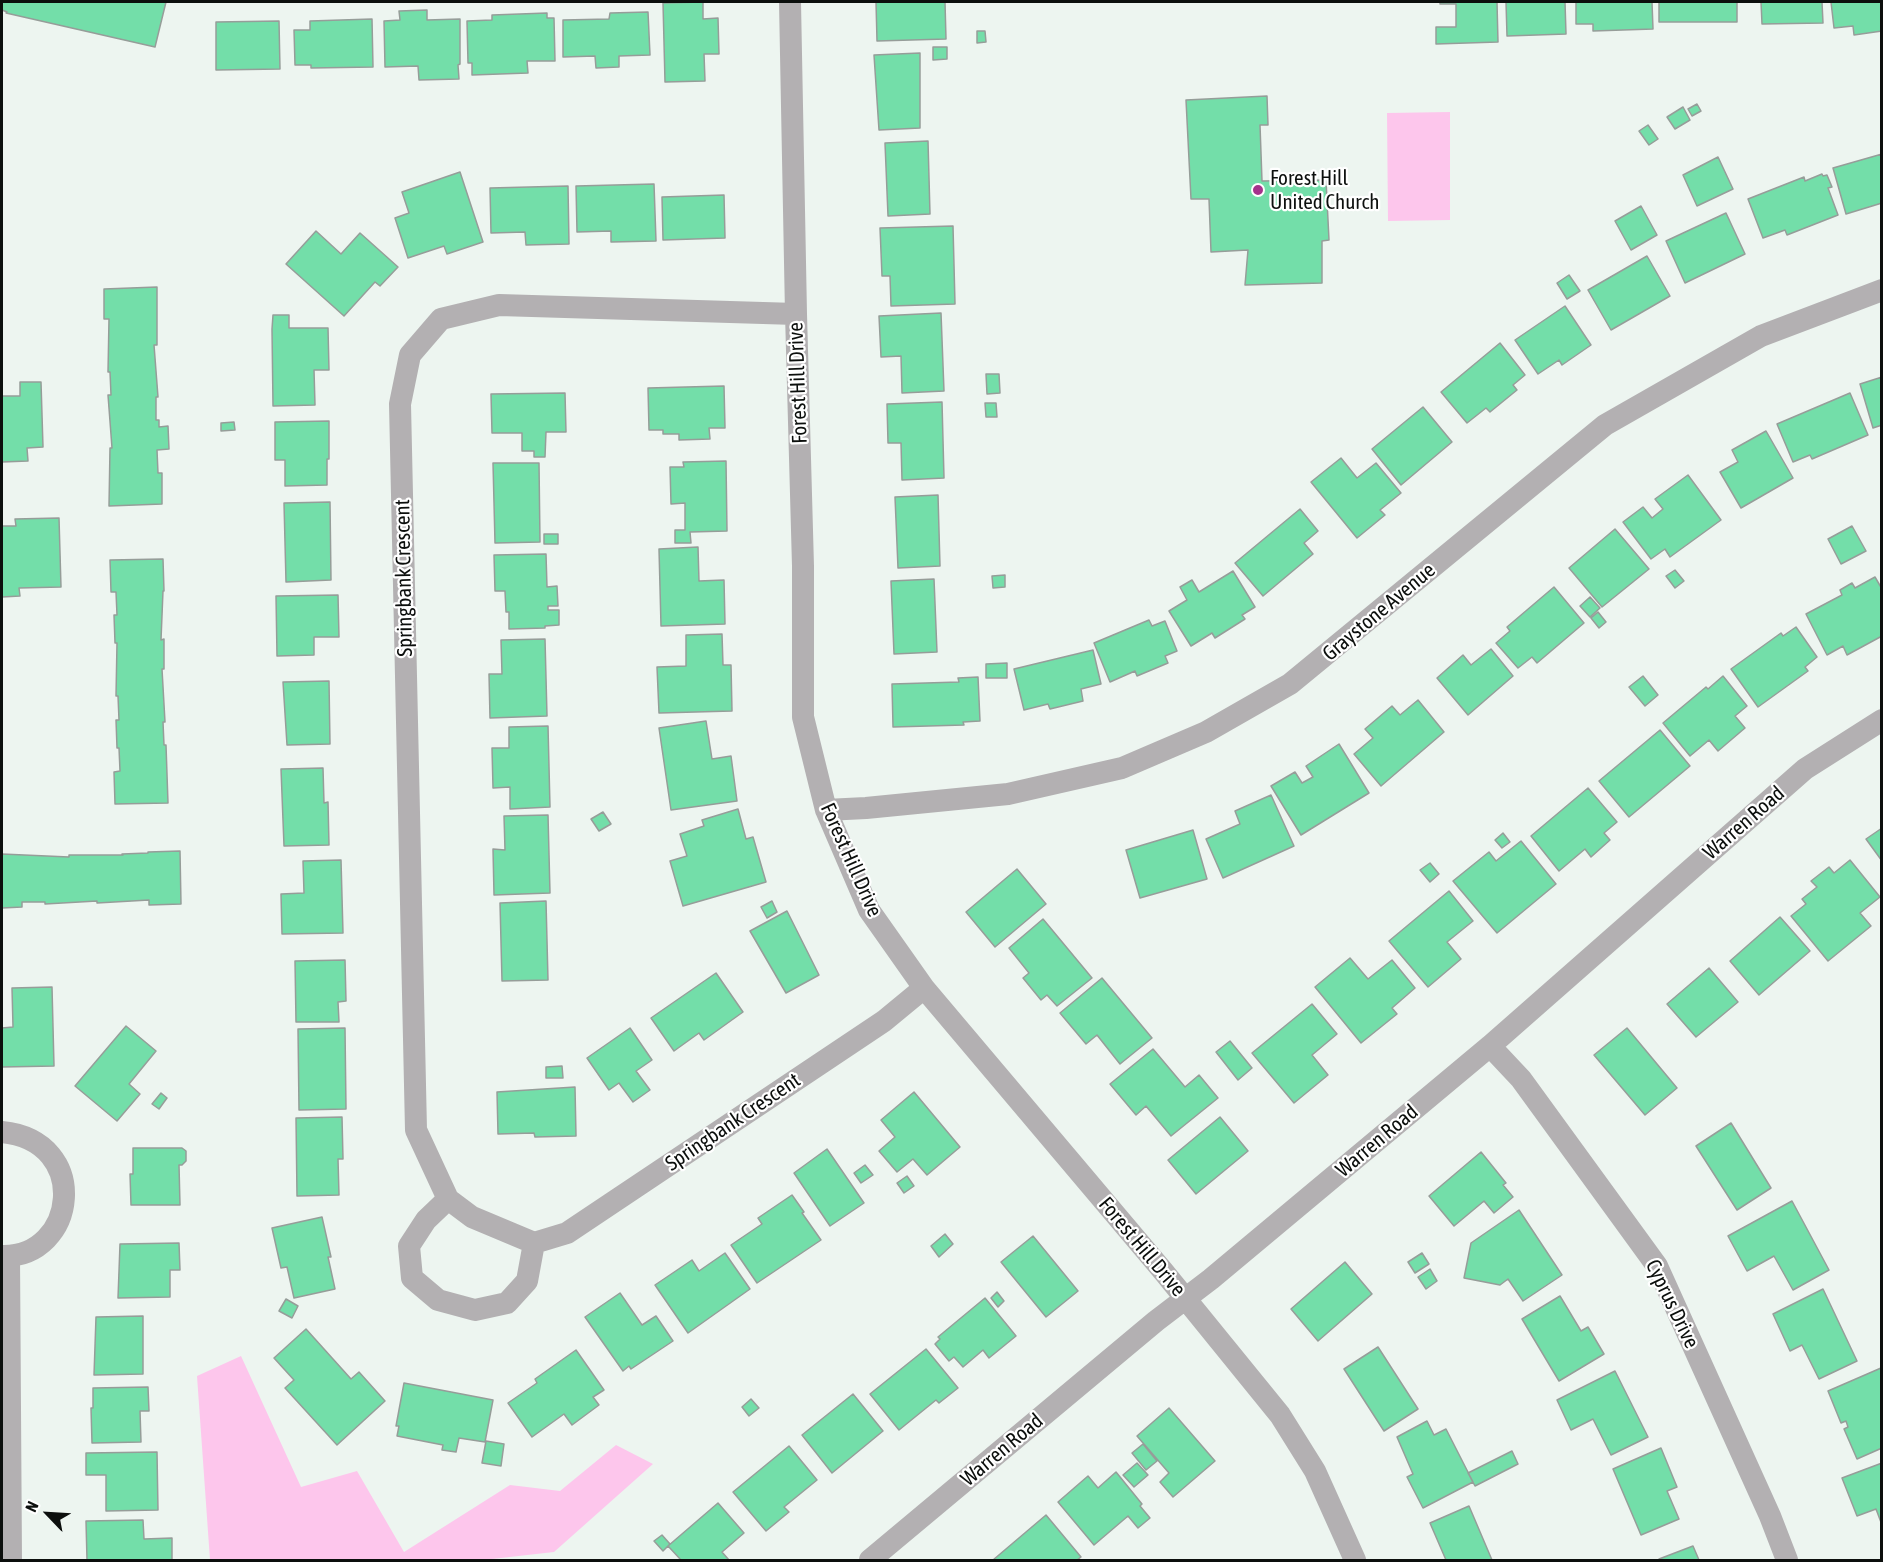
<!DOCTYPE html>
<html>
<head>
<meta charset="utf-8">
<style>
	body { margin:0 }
	#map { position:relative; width:1883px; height:1562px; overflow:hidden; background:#edf5f0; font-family:"Asap Condensed",sans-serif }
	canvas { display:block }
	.frame { position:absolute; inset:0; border:3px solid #0c0f0d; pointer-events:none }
	.north { position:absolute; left:18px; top:1484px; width:60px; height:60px; -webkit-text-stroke:4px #fff; paint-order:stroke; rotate:295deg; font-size:16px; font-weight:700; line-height:24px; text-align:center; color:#0c0f0d }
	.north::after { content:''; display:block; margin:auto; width:21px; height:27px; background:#0c0f0d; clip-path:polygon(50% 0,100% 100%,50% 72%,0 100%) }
</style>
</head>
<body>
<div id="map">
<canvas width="1883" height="1562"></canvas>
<div class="frame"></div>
<div class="north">N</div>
</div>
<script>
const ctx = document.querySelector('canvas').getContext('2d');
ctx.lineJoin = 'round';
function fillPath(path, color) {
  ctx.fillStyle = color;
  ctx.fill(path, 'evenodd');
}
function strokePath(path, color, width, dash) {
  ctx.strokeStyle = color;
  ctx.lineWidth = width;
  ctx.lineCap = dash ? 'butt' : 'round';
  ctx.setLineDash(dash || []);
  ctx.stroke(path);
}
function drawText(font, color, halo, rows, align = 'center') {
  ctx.font = font + ' "Asap Condensed",sans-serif';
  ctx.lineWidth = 4.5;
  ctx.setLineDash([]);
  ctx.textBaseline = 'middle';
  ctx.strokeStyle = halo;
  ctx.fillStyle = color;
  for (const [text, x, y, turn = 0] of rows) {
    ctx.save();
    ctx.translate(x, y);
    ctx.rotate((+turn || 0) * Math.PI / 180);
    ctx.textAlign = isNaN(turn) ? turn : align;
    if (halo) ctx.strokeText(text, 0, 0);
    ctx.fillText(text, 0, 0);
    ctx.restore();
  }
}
const green = new Path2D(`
	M1450 112V220L1388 221 1387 113Z
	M241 1356 301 1487 357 1471 404 1552 510 1485 560 1491 616 1445 653 1464 554 1552 483 1560H210L197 1376Z`);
const building = new Path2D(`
	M2 2H166L155 47 6 13 7 12 2 10Z
	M703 2V19L718 18 719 54H704L705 81 665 82 663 3Z
	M876 2H945L946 39 877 41Z
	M1440 2H1497L1498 42 1436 44V27H1456V4H1440Z
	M1506 2H1565L1566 34 1507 36Z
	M1576 2H1652L1653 29 1593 31V24H1576Z
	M1659 2H1737V22H1659Z
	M1761 2H1822L1823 23 1762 24Z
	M1831 2H1882V31L1854 35 1853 26 1834 28Z
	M427 10V20L460 19V64L458 65 459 79 419 80 418 66 385 67 384 21 400 20 399 11Z
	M648 12 650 55 619 56V67L596 68 595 56 563 57V20L609 19 610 13Z
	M547 13V18H554L555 61H527L528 73 472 75V63H468L467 21 492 20V15Z
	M372 19 373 67 311 68V65H295L294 30H310V21Z
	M279 21 280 69 216 70V22Z
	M977 31H985L986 42 977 43Z
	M933 47H947V59L933 60Z
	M920 53V128L879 130 874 55Z
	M1267 96 1268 125H1260L1262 181 1326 180 1329 240 1322 241V283L1245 285 1248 250 1211 252 1209 199H1191L1186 100Z
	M1697 104 1701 111 1692 116 1688 109Z
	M1683 107 1690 120 1675 129 1667 117Z
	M1648 125 1658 139 1649 145 1639 131Z
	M928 141 930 214 888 216 885 143Z
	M1882 154V203L1846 214 1833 168Z
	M1718 157 1733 189 1697 206 1683 175Z
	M460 172 483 242 447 254 444 246 408 258 395 218 409 213 402 192Z
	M1822 174 1823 176 1827 175 1832 187 1828 188 1838 215 1787 235 1785 230 1763 238 1748 199 1804 177 1805 181Z
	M654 184 656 241 611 242V231L577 232 576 186Z
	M568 186 569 244 526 245 525 232 491 233 490 188Z
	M724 195 725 238 663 240 662 197Z
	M1641 206 1657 235 1631 250 1615 221Z
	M1726 213 1745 254 1685 283 1666 241Z
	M953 226 955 304 891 306 890 276H882L880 228Z
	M316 231 341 254 360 233 398 267 380 286 375 282 344 316 286 264Z
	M1647 256 1670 296 1611 330 1588 290Z
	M1569 275 1580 291 1567 299 1557 283Z
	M157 287V345H154L158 397H156V420H159V427L168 426 169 449 157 450 158 473H162V504L109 506 110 448H112L108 395H111L110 372H108L109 319H104V289Z
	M1565 306 1591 345 1562 365 1559 360 1538 374 1515 340Z
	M941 313 944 391 902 393 901 356 881 357 879 316Z
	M273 315H289V328H328L329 370H314L315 405 273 406 272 329Z
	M1500 343 1525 375 1513 385 1517 390 1490 412 1486 408 1467 423 1441 392Z
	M986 374H999L1000 393 987 394Z
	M1882 377V425L1873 428 1860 384Z
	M20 382H41L43 447 27 448 28 461 2 462V396H20Z
	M724 386 725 428H709L710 439 679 440V434H663V430H649L648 388Z
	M565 393 566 432H546L545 457H534V451H522V433H492L491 394Z
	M1850 393 1868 435 1812 459 1810 455 1793 462 1777 424Z
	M942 402 944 478 902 480 901 443H888L887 404Z
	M985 403H996L997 417H986Z
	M1423 407 1452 442 1401 485 1372 449Z
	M329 421V459H327V485L285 486V460H275V422Z
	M234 422 235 430 221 431V423Z
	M1766 431 1793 478 1741 508 1720 472 1738 462 1732 450Z
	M1341 458 1357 478 1376 463 1401 493 1380 510 1385 515 1357 538 1311 482Z
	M726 461 727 531 690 532 691 543H675V530H685V503L671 504 670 467H684L683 462Z
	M493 463H539L540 542 495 543Z
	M1688 475 1721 520 1670 557 1665 549 1651 559 1623 522 1643 507 1652 518 1663 509 1655 499Z
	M938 495 940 566 898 568 895 497Z
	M330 502 331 580 286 582 284 503Z
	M1300 509 1318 531 1304 543 1313 554 1263 596 1235 563Z
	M59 518 61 587 19 588 20 596 2 597V526H16L15 519Z
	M1852 526 1866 551 1841 564 1828 539Z
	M1615 529 1649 569 1602 607 1569 568Z
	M544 534H558V544H544Z
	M698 547 699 581 724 580 725 624 661 626 659 549Z
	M546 554 547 587 557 586 558 606H548V610H559V625L545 626V628L509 629V612H506L505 591H495L494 555Z
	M163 559 164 591H163L161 640 164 639V669H162L165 722H163L164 745H166L168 803 115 804 114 772 120 771 119 748H117L116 720H119L118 696H116L117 643H115L114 615H117L116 592H111L110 560Z
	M1675 570 1684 581 1675 588 1666 576Z
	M1233 571 1255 607 1242 615 1245 619 1215 638 1212 633 1191 646 1169 611 1187 600 1180 587 1192 580 1199 592Z
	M1005 575V587L993 588 992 576Z
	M1875 577 1882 589V636L1847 655 1843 646 1827 655 1806 614 1842 595 1840 590 1852 583 1855 588Z
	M934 579 937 652 894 654 891 581Z
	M1554 587 1584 623 1537 663 1532 657 1518 668 1496 643 1510 631 1507 627Z
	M338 595 339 637H314V655L277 656 276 596Z
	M1590 597 1600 608 1590 617 1580 606Z
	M1598 612 1606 622 1599 628 1591 618Z
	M1149 620 1152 626 1165 621 1177 651 1165 656 1168 663 1137 676 1135 671 1110 682 1094 643Z
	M1796 627 1817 657 1805 667 1808 671 1758 707 1731 669 1781 633 1783 636Z
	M722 634 723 665H731L732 711 659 713 657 667 686 666V635Z
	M545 639 547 716 490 718 489 674H502L501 640Z
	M1491 649 1513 676 1468 715 1437 678 1463 655 1471 665Z
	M1093 650 1101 684 1081 689 1083 701 1050 709 1048 704 1024 710 1014 669Z
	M1007 663V678H986V664Z
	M1643 676 1658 695 1645 706 1629 687Z
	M1723 676 1747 706 1735 716 1745 728 1718 751 1709 740 1690 756 1663 723 1706 687 1708 689Z
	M978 677 980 721 963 722 964 725 893 727 892 684 959 682 958 678Z
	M329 681 330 744 287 745 283 682Z
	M1418 700 1444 732 1381 786 1354 754 1373 738 1365 729 1392 706 1400 715Z
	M706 721 712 759 731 756 737 801 671 810 659 728Z
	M548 726 550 807 510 809V787L493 788 492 748H509V727Z
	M1660 730 1690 766 1629 817 1599 781Z
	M1339 744 1369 793 1301 835 1271 786 1295 772 1302 783 1313 777 1306 766Z
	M323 768 324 803 328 802 329 845 284 846 281 769Z
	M1588 788 1617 822 1604 833 1610 840 1591 857 1585 849 1559 871 1531 836Z
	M1271 795 1294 846 1223 878 1206 839 1240 824 1235 811Z
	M738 809 746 839 753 837 766 882 683 906 670 861 687 856 680 834 704 826 702 820Z
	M603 812 611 824 599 831 591 819Z
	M548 815 550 893 494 895 493 849 505 850 504 816Z
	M1882 828V861L1866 839Z
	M1193 830 1207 879 1140 898 1126 850Z
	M1503 833 1510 842 1502 848 1495 840Z
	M1521 841 1556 884 1497 933 1453 881 1489 852 1496 861Z
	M180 851 181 904 149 905V900L97 903V901L45 904V902H22V907L2 908V854L69 857V855H123L122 854 148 853V852Z
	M341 860 343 933 282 934 281 894 304 893 303 861Z
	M1850 860 1880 897 1860 913 1871 926 1828 961 1791 916 1806 904 1802 899 1817 887 1811 881 1829 867 1834 873Z
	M1430 863 1439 874 1430 882 1420 870Z
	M1017 869 1046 904 995 947 966 912Z
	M1449 891 1473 921 1447 942 1461 959 1428 987 1389 941Z
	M546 901 548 980 502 981 500 903Z
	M772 901 777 912 767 918 761 907Z
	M787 911 819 975 786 993 750 931Z
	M1780 917 1810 951 1759 995 1730 961Z
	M1043 919 1092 978 1057 1006 1047 995 1041 1000 1023 978 1029 973 1009 948Z
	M1350 958 1368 979 1392 960 1415 988 1392 1008 1397 1014 1361 1043 1315 987Z
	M345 960 346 1001 338 1002 339 1022H296L295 961Z
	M1709 968 1738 1002 1696 1037 1667 1004Z
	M716 973 743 1012 704 1040 699 1033 674 1051 651 1018Z
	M1102 978 1152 1038 1120 1064 1097 1035 1086 1044 1060 1013Z
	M52 987 54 1066 2 1067V1028L13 1027 12 988Z
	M1312 1004 1337 1034 1312 1055 1328 1075 1294 1103 1252 1053Z
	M126 1026 156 1051 129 1084 140 1094 117 1121 75 1086Z
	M345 1028 346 1109 299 1110 298 1029Z
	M630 1028 652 1060 636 1071 650 1090 633 1102 619 1083 609 1090 587 1058Z
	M1627 1028 1677 1088 1645 1115 1594 1055Z
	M1230 1041 1252 1068 1238 1080 1216 1052Z
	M1153 1049 1185 1087 1199 1075 1218 1098 1171 1136 1146 1106 1136 1115 1110 1084Z
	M562 1066 563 1078H546V1067Z
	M575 1087 576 1136 535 1137 534 1133 498 1134 497 1092Z
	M914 1092 960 1147 927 1175 913 1159 897 1172 879 1151 895 1137 881 1120Z
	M161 1093 167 1098 159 1109 152 1104Z
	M342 1117 343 1159H338L339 1195 297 1196 296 1118Z
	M1220 1117 1248 1151 1196 1194 1168 1160Z
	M1731 1123 1771 1188 1737 1210 1696 1146Z
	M133 1148H182L186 1151V1161L182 1165H179L180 1205H131L130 1174H133Z
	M827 1149 864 1203 830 1226 794 1173Z
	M1481 1152 1506 1183 1503 1185 1513 1197 1494 1213 1484 1201 1454 1226 1429 1196Z
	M865 1165 873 1175 861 1183 854 1173Z
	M907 1176 914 1186 904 1193 897 1183Z
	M792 1195 804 1212 802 1213 821 1240 757 1283 731 1245 762 1224 758 1218Z
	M1792 1201 1829 1270 1793 1290 1774 1256 1747 1271 1728 1236Z
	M1519 1210 1562 1275 1523 1301 1508 1279 1500 1285 1464 1278 1471 1243Z
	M322 1217 331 1257H328L335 1289 294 1298 287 1267 281 1268 272 1228Z
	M945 1234 953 1244 939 1257 931 1246Z
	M1033 1236 1078 1291 1046 1317 1001 1262Z
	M179 1243 180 1270H170V1297L118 1298 120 1244Z
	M725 1253 750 1289 688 1333 655 1285 692 1260 699 1271Z
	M1422 1253 1429 1264 1415 1273 1408 1262Z
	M1345 1262 1372 1294 1318 1341 1291 1309Z
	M1430 1269 1437 1281 1426 1289 1418 1277Z
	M1823 1289 1857 1361 1819 1379 1802 1345 1790 1351 1773 1314Z
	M997 1292 1004 1301 998 1307 991 1298Z
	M620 1293 642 1325 656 1316 673 1341 631 1369 629 1366 623 1371 585 1317Z
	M1560 1296 1581 1331 1588 1327 1604 1354 1559 1381 1522 1319Z
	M985 1298 1016 1336 989 1358 983 1350 963 1367 954 1357 949 1361 935 1344 940 1339 938 1337Z
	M286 1299 298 1306 292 1318 279 1311Z
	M143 1316V1374L94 1375 96 1317Z
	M306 1329 351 1379 359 1372 385 1401 337 1445 285 1388 294 1380 274 1358Z
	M1378 1347 1418 1409 1384 1431 1344 1369Z
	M926 1349 958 1388 939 1403 936 1400 899 1430 870 1394Z
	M576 1350 604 1390 593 1397 599 1405 572 1425 564 1414 532 1437 508 1403 537 1383 535 1379Z
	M1881 1368 1882 1448 1857 1459 1844 1429 1848 1427 1846 1421 1841 1423 1828 1391Z
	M1615 1371 1648 1437 1611 1455 1593 1419 1571 1430 1557 1400Z
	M404 1383 493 1400 485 1442 459 1438 456 1452 442 1450 443 1445 397 1436 399 1426H396Z
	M148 1387 149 1411H140L141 1442 92 1443 91 1408H93V1388Z
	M853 1394 883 1431 832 1473 802 1435Z
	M751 1399 759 1408 749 1416 742 1407Z
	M1169 1408 1215 1461 1173 1497 1160 1482 1169 1473 1137 1436Z
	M1427 1421 1434 1435 1446 1429 1473 1482 1423 1508 1407 1477 1413 1474 1397 1437Z
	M486 1441 504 1444 501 1466 482 1463Z
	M1143 1444 1157 1461 1146 1470 1132 1453Z
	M789 1446 817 1480 784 1507 789 1512 766 1531 733 1492Z
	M1661 1448 1677 1487 1667 1491 1679 1519 1641 1535 1613 1469Z
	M1512 1451 1518 1464 1475 1486 1468 1473Z
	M157 1452 158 1510 106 1511V1475H86V1453Z
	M1137 1463 1148 1475 1134 1487 1123 1475Z
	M1882 1463V1525L1876 1509 1857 1516 1842 1478Z
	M1116 1472 1142 1504 1140 1506 1150 1518 1138 1528 1128 1516 1094 1545 1058 1502 1088 1476 1098 1488Z
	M718 1503 744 1533 722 1552 729 1560H681L668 1546Z
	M1469 1506 1492 1560H1446L1430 1523Z
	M1046 1515 1081 1557 1077 1560H993Z
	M143 1520 144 1539 172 1538V1560H87L86 1521Z
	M662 1535 670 1544 663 1551 654 1541Z
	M1693 1546 1699 1560H1660L1659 1559Z`);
const minor = new Path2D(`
	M790 2 796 314 803 566V717L826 810 869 910 924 988 1163 1271 1280 1415 1315 1471 1355 1560
	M796 314 499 305 441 319 410 355 400 404 416 1130 448 1199 472 1217 534 1243 567 1233 884 1021 924 988
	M826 810 866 808 1008 794 1122 768 1206 732 1290 684 1605 425 1761 336 1882 290
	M1490 1046 1521 1079 1657 1266 1770 1516 1787 1560
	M2 1132C92 1141 77 1258 2 1256
	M448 1199 426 1220 409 1246 412 1278 438 1300 475 1310 507 1303 527 1281 534 1243
	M9 1256 11 1560
	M870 1560 1156 1321 1211 1279 1490 1046 1805 769 1882 720`);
const markers = [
	[1258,190,6,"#a5328c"]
];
const poiNames = [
	["Forest Hill",1270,178],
	["United Church",1270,202]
];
const streetNames = [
	["Forest Hill Drive",798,383,-92],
	["Springbank Crescent",404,578,-91],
	["Graystone Avenue",1379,612,-40],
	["Warren Road",1744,823,-41],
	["Forest Hill Drive",851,860,66],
	["Springbank Crescent",733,1122,-34],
	["Warren Road",1377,1141,-40],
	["Forest Hill Drive",1142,1247,50],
	["Cyprus Drive",1672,1304,64],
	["Warren Road",1002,1450,-40]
];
fillPath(green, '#fdc6ec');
fillPath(building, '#73dea9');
strokePath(building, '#969d99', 1.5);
strokePath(minor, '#b3b0b2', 22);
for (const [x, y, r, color] of markers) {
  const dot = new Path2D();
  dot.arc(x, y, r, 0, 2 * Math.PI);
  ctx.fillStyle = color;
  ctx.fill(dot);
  strokePath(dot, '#fff', 2);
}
drawText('21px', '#0c0f0d', '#fff', poiNames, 'left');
drawText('21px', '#0c0f0d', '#fff', streetNames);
</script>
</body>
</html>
